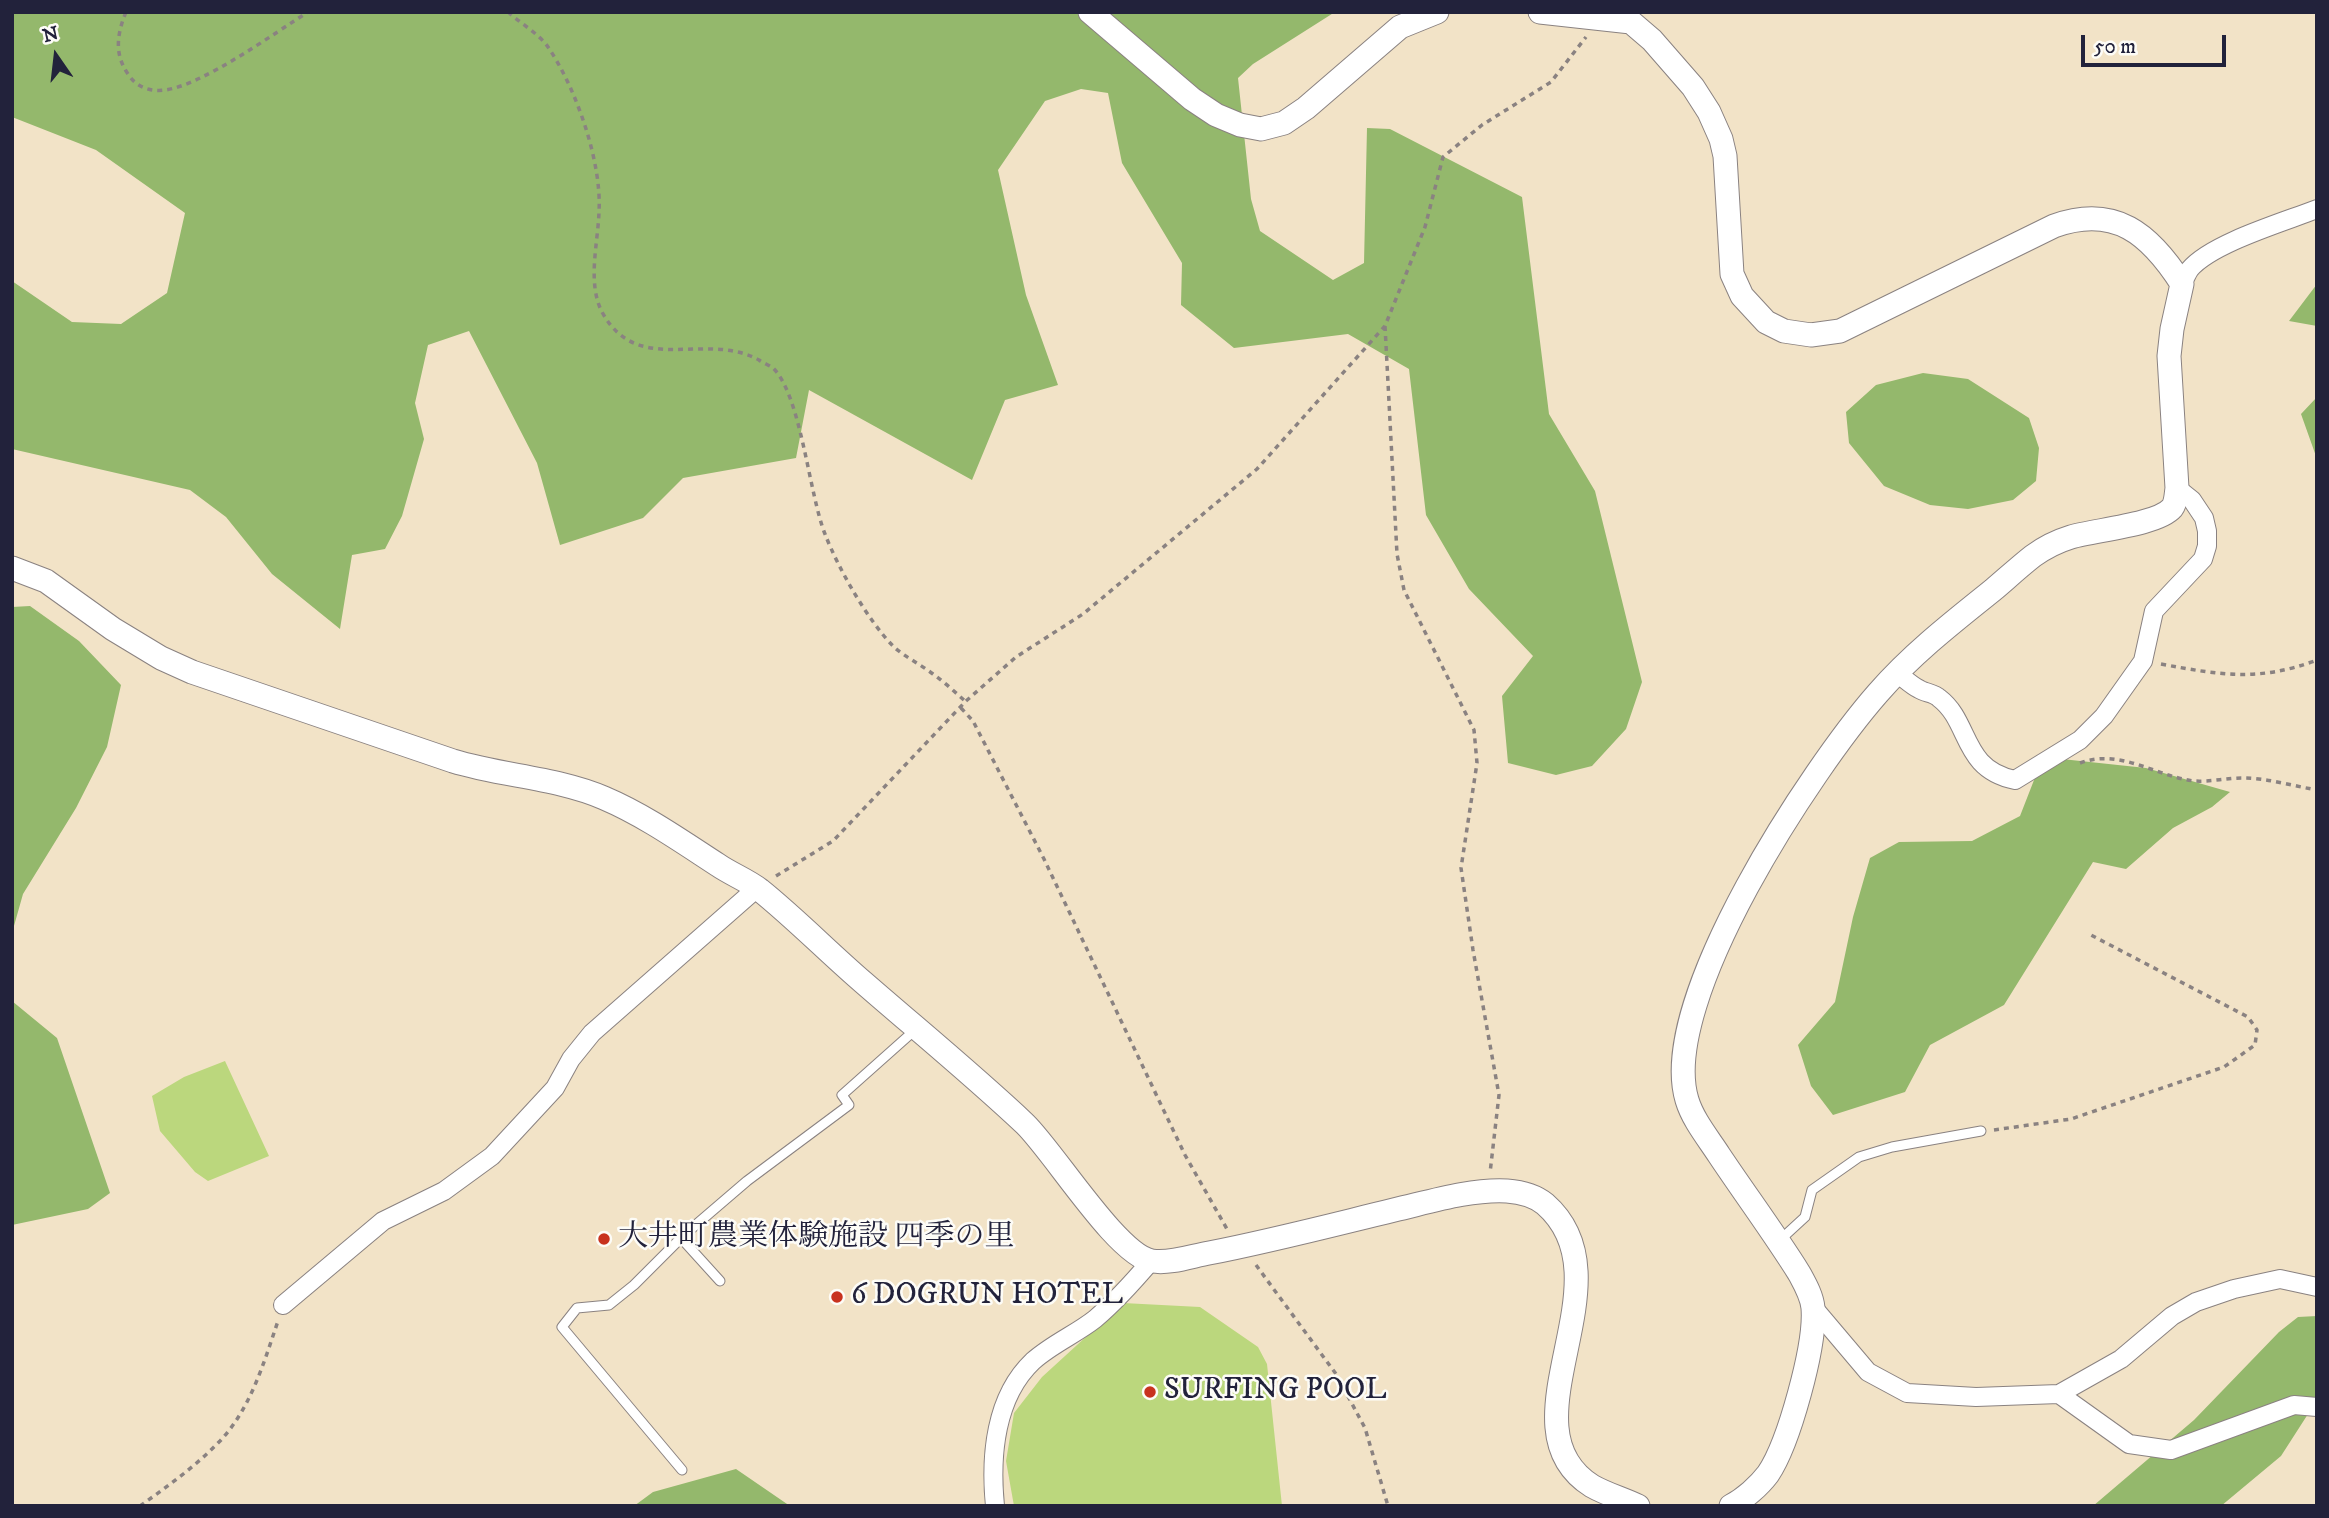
<!DOCTYPE html>
<html>
<head>
<meta charset="utf-8">
<style>
	body { margin:0 }
	#map { position:relative; width:2329px; height:1518px; overflow:hidden; background:#f2e3c7; font-family:"IM FELL DW Pica",serif }
	canvas { display:block }
	.frame { position:absolute; inset:0; border:14px solid #22223b; pointer-events:none }
	.north { position:absolute; left:21px; top:21px; width:70px; height:70px; -webkit-text-stroke:5px #fdfcf7; paint-order:stroke; rotate:346deg; font-size:19px; font-weight:700; line-height:28px; text-align:center; color:#22223b }
	.north::after { content:''; display:block; margin:auto; width:24px; height:32px; background:#22223b; clip-path:polygon(50% 0,100% 100%,50% 72%,0 100%) }
	.scale { position:absolute; left:2081px; top:35px; width:145px; height:32px; box-sizing:border-box; border:4px solid #22223b; border-top:0; padding-left:9px; font-size:21px; line-height:24px; white-space:nowrap; color:#22223b; -webkit-text-stroke:5px #fdfcf7; paint-order:stroke }
</style>
</head>
<body>
<div id="map">
<canvas width="2329" height="1518"></canvas>
<div class="frame"></div>
<div class="north">N</div>
<div class="scale">50 m</div>
</div>
<script>
const ctx = document.querySelector('canvas').getContext('2d');
ctx.lineJoin = 'round';
function fillPath(path, color) {
  ctx.fillStyle = color;
  ctx.fill(path, 'evenodd');
}
function strokePath(path, color, width, dash) {
  ctx.strokeStyle = color;
  ctx.lineWidth = width;
  ctx.lineCap = dash ? 'butt' : 'round';
  ctx.setLineDash(dash || []);
  ctx.stroke(path);
}
function drawText(font, color, halo, rows, align = 'center') {
  ctx.font = font + ' "IM FELL DW Pica","Noto Serif JP",serif';
  ctx.lineWidth = 5;
  ctx.setLineDash([]);
  ctx.textBaseline = 'middle';
  ctx.strokeStyle = halo;
  ctx.fillStyle = color;
  for (const [text, x, y, turn = 0] of rows) {
    ctx.save();
    ctx.translate(x, y);
    ctx.rotate((+turn || 0) * Math.PI / 180);
    ctx.textAlign = isNaN(turn) ? turn : align;
    if (halo) ctx.strokeText(text, 0, 0);
    ctx.fillText(text, 0, 0);
    ctx.restore();
  }
}
const green = new Path2D(`
	M225 1061 269 1156 208 1181 195 1172 160 1131 152 1096 184 1077Z
	M1123 1303 1200 1307 1258 1347 1267 1364 1282 1506H1014L1006 1461 1014 1413 1042 1377Z`);
const forest = new Path2D(`
	M12 12H1335L1253 64 1238 78 1251 199 1260 231 1333 280 1364 263 1367 128 1390 129 1522 197 1549 414 1595 491 1642 682 1626 729 1592 766 1556 775 1508 763 1502 696 1533 656 1469 589 1426 515 1409 369 1348 334 1234 348 1181 305 1182 263 1122 163 1108 93 1081 89 1045 101 998 170 1026 295 1058 385 1005 400 972 480 809 390 796 458 683 478 643 518 560 545 537 463 469 331 428 345 415 403 424 439 402 516 385 549 352 555 340 629 272 574 226 517 190 490 12 449V281L72 322 121 324 167 293 185 213 96 150 12 117Z
	M2317 284V326L2289 321Z
	M1923 373 1968 379 2029 418 2039 448 2036 481 2013 500 1968 509 1930 505 1884 486 1849 443 1846 412 1876 385Z
	M2317 397V459L2301 414Z
	M30 606 79 641 121 685 107 747 76 808 23 894 12 933V607Z
	M2043 757 2146 768 2230 792 2212 807 2173 828 2126 869 2093 862 2004 1005 1930 1045 1905 1092 1833 1115 1811 1086 1798 1045 1835 1002 1853 917 1870 858 1899 842 1972 841 2020 816Z
	M12 1001 57 1038 110 1193 88 1209 12 1225Z
	M2317 1316V1400L2281 1456 2221 1506H2093L2194 1420 2279 1332 2298 1317Z
	M736 1469 790 1506H634L653 1492Z`);
const path = new Path2D(`
	M126 12C117 34 114 54 128 74 136 87 150 92 165 90 203 85 273 34 308 12
	M508 12C520 23 538 33 548 47 576 88 602 162 599 212 598 243 587 283 602 312 638 378 705 330 759 360 763 363 769 365 773 368 801 395 809 494 825 534 838 568 868 621 894 647 905 657 920 664 933 674 944 682 955 692 965 701
	M1385 326 1397 554 1404 590 1474 730 1477 763 1461 868 1473 950 1499 1095 1490 1173
	M2161 664C2220 675 2259 682 2317 660
	M961 708 973 721 1044 859 1185 1155 1227 1229
	M2080 763C2120 748 2155 776 2194 781 2210 782 2227 778 2243 778 2267 778 2293 786 2317 790
	M776 876 833 841 966 701 1016 657 1083 614 1257 469 1385 326 1425 227 1443 157 1482 125 1551 82 1586 37
	M1994 1130 2071 1119 2224 1067 2255 1045 2257 1030 2248 1017 2089 934
	M1256 1265 1336 1374 1365 1428 1388 1506
	M140 1506C168 1486 196 1466 220 1441 251 1408 264 1362 278 1321`);
const service = new Path2D(`
	M681 1238 720 1281
	M1780 1240 1805 1217 1812 1190 1859 1157 1892 1147 1981 1131
	M682 1470 562 1327 577 1308 609 1305 634 1285 684 1235 747 1181 849 1105 842 1095 915 1030`);
const minor = new Path2D(`
	M2182 284C2185 279 2187 273 2190 269 2212 243 2284 222 2317 209
	M1897 673C1904 678 1911 685 1919 689 1925 693 1934 693 1939 698 1971 722 1961 769 2015 780L2080 740 2104 716 2143 661 2154 611 2203 559 2207 546V531L2204 518 2192 500 2177 488
	M283 1305 383 1221 444 1191 492 1156 555 1088 571 1059 592 1033 757 888
	M1813 1307 1868 1372 1907 1393 1976 1397 2059 1394 2121 1359 2172 1316 2196 1302 2234 1289 2280 1279 2317 1287
	M2059 1394 2129 1444 2171 1450 2294 1405 2317 1407
	M995 1506C990 1456 995 1397 1033 1361 1052 1344 1076 1334 1095 1319 1115 1302 1134 1281 1151 1261`);
const tertiary = new Path2D(`
	M1090 12 1192 99 1216 115 1240 125 1261 129 1284 123 1306 108 1400 27 1437 12
	M1540 12 1631 22 1652 40 1693 87 1709 112 1721 139 1725 156 1732 274 1742 296 1766 322 1784 331 1811 335 1840 331 2054 226C2115 204 2150 234 2182 284L2172 329 2169 356 2177 488C2176 495 2176 503 2172 508 2157 525 2094 530 2071 537 2058 541 2044 548 2033 556 2019 567 2006 579 1993 590 1953 622 1912 654 1878 693 1813 767 1657 1001 1687 1100 1693 1120 1708 1138 1719 1155 1745 1194 1774 1233 1799 1273 1805 1284 1812 1296 1813 1308 1816 1345 1789 1443 1768 1474 1759 1486 1744 1499 1731 1506
	M12 568 46 581 113 629 161 658 192 672 453 761C502 776 558 778 604 798 644 815 681 841 718 865 731 874 747 880 760 890 796 919 829 953 864 983 918 1030 973 1075 1025 1124 1054 1152 1117 1255 1152 1261 1170 1264 1192 1256 1209 1253 1271 1241 1332 1225 1394 1210 1429 1202 1470 1189 1507 1191 1520 1192 1534 1195 1545 1204 1633 1281 1497 1426 1592 1486 1606 1494 1623 1499 1638 1506`);
const markers = [
	[604,1239,7,"#c8321e"],
	[837,1297,7,"#c8321e"],
	[1150,1392,7,"#c8321e"]
];
const poiNames = [
	["大井町農業体験施設 四季の里",618,1239],
	["6 DOGRUN HOTEL",851,1297],
	["SURFING POOL",1164,1392]
];
fillPath(green, '#bbd77d');
fillPath(forest, '#94b86c');
strokePath(service, '#8a8281', 11);
strokePath(minor, '#8a8281', 20);
strokePath(tertiary, '#8a8281', 25);
strokePath(path, '#8a8281', 3.5, [5, 5]);
strokePath(service, '#fff', 9);
strokePath(minor, '#fff', 18);
strokePath(tertiary, '#fff', 23);
for (const [x, y, r, color] of markers) {
  const dot = new Path2D();
  dot.arc(x, y, r, 0, 2 * Math.PI);
  ctx.fillStyle = color;
  ctx.fill(dot);
  strokePath(dot, '#fdfcf7', 2.5);
}
drawText('30px', '#22223b', '#fdfcf7', poiNames, 'left');
</script>
</body>
</html>
